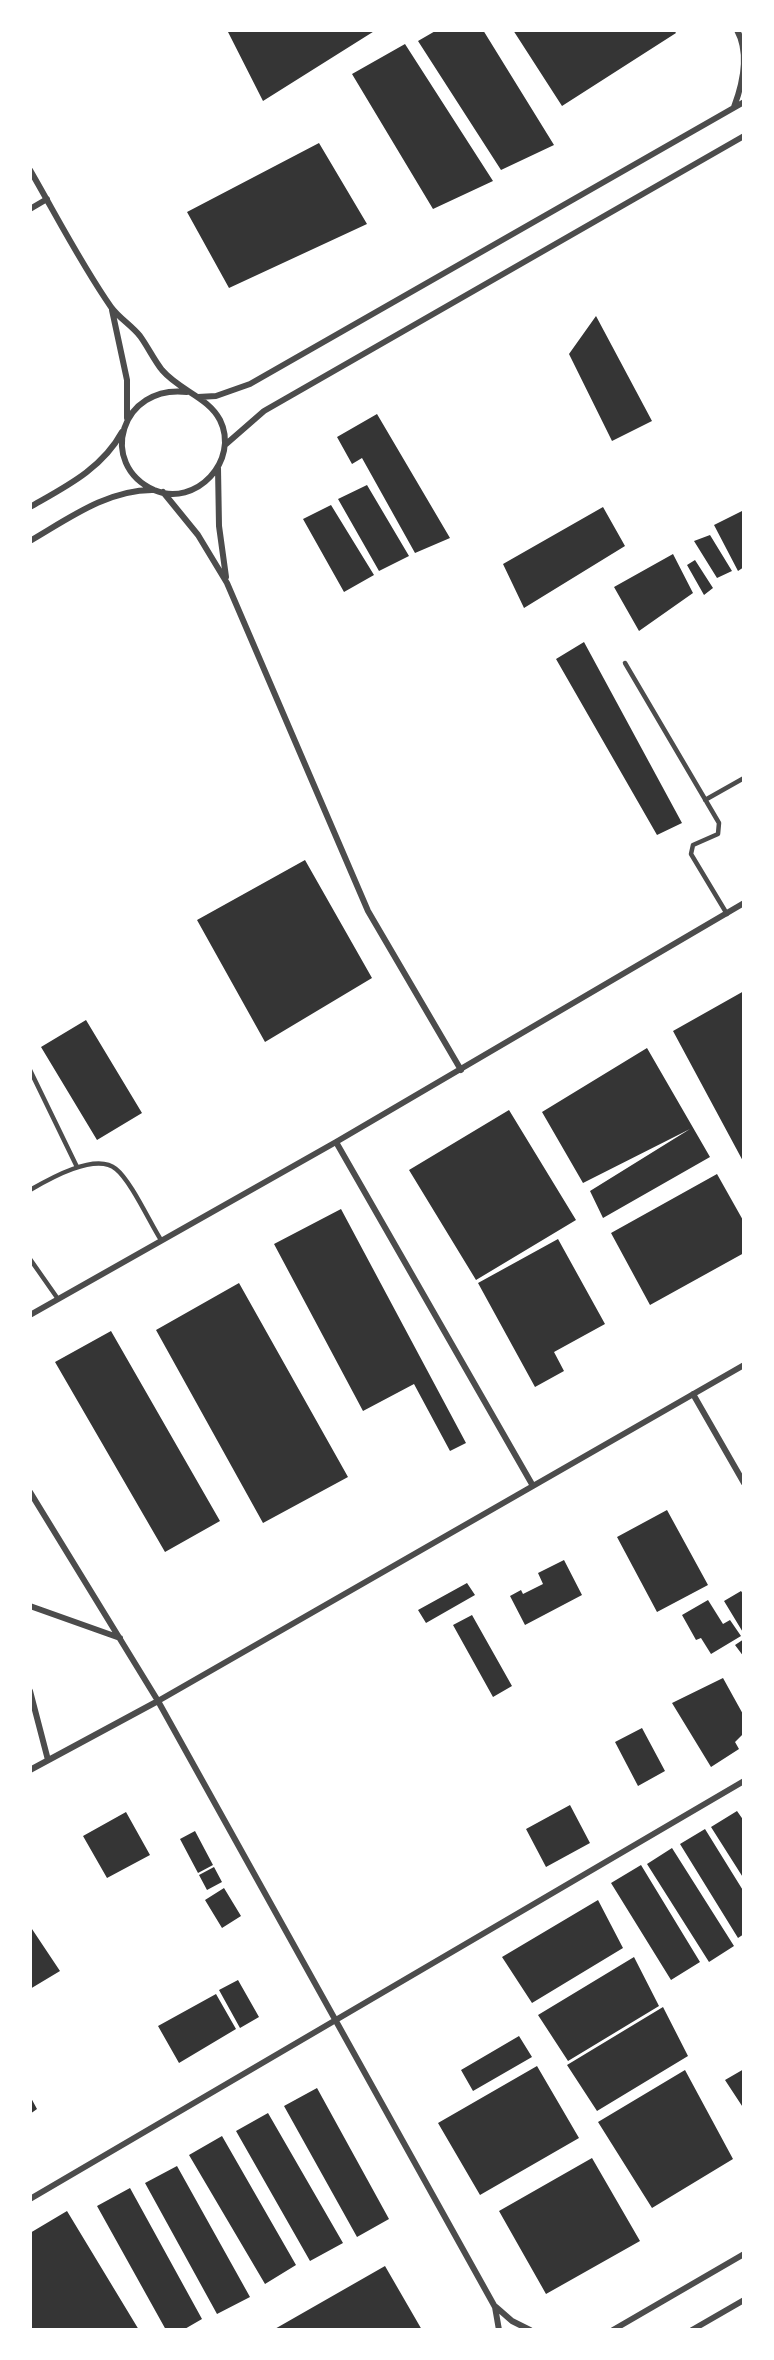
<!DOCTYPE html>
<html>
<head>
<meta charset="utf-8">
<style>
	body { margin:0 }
	#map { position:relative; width:774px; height:2360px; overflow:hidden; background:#fff; font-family:Raleway,sans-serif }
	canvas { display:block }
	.frame { position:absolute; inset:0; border:32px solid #fff; pointer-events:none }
</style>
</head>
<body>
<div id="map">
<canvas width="774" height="2360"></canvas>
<div class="frame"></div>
</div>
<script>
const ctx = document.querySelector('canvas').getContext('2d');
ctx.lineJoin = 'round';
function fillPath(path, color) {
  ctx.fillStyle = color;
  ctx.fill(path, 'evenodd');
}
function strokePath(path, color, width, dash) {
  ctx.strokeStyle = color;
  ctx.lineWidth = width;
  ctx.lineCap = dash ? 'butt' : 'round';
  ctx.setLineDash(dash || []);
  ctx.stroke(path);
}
const building = new Path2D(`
	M227 30H376L263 101Z
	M437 30H483L554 145 501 170 418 41Z
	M513 30H674L676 33 562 106Z
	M405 44 493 181 433 209 352 74Z
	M319 143 367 224 229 288 187 212Z
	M596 316 652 421 612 441 569 354Z
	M377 414 450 538 415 553 362 458 352 464 337 437Z
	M367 485 409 556 379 571 338 499Z
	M331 505 374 575 344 592 303 519Z
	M603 507 625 546 524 608 503 564Z
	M744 510V567L738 571 714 525Z
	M710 535 732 571 717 578 694 541Z
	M673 554 693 593 639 631 614 587Z
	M695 560 713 588 704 595 687 565Z
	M584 642 682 823 657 835 556 659Z
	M305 860 372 978 265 1042 197 920Z
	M744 991V1163L673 1031Z
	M86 1020 142 1113 97 1140 41 1047Z
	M647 1048 710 1157 603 1218 590 1191 690 1129 583 1183 542 1112Z
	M509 1110 576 1220 476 1280 409 1170Z
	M717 1174 744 1222V1253L650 1305 611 1233Z
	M341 1209 466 1443 450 1451 414 1384 363 1411 274 1244Z
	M558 1239 605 1324 554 1352 564 1371 535 1387 478 1283Z
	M239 1283 348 1477 263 1523 156 1330Z
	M111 1331 220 1521 165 1552 55 1362Z
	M667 1510 708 1585 657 1612 617 1537Z
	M564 1560 582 1595 525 1625 510 1596 521 1590 523 1594 543 1584 538 1573Z
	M467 1583 475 1595 426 1623 418 1610Z
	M741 1591 744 1595V1634L724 1601Z
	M708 1600 723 1624 730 1620 741 1636 711 1654 701 1638 696 1640 682 1615Z
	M472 1615 512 1686 493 1697 453 1625Z
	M744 1639V1657L735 1645Z
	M723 1678 744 1716V1733L735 1742 739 1749 711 1767 672 1703Z
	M642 1728 665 1771 638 1786 615 1742Z
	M570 1805 590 1843 546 1867 526 1829Z
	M737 1811 744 1821V1879L711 1827Z
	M126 1812 150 1855 107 1878 83 1836Z
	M705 1829 744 1892V1934L738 1938 680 1844Z
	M195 1831 213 1865 198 1873 180 1839Z
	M672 1848 734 1946 709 1962 647 1864Z
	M641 1865 700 1962 671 1980 611 1883Z
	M214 1867 222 1882 207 1890 199 1875Z
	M224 1888 241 1916 222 1928 205 1900Z
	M598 1900 623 1948 532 2003 502 1957Z
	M30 1926 60 1971 30 1989Z
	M634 1957 659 2006 568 2061 538 2015Z
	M238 1980 259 2017 240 2028 219 1990Z
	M216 1994 236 2029 179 2063 158 2026Z
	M663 2007 688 2056 597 2111 567 2065Z
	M519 2036 532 2057 473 2091 461 2070Z
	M537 2066 579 2138 480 2195 438 2123Z
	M744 2069V2109L725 2080Z
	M685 2070 733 2159 652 2208 598 2122Z
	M317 2088 389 2219 357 2237 284 2106Z
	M30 2096 37 2109 30 2114Z
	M268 2113 343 2243 310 2261 236 2131Z
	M222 2136 296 2265 265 2284 189 2155Z
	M592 2158 640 2241 546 2294 499 2211Z
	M177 2166 250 2297 217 2314 145 2183Z
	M130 2188 202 2319 183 2330H166L97 2206Z
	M67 2211 139 2330H30V2233Z
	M385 2266 422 2330H273Z`);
const service = new Path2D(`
	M625 663 719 823 718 834 693 845 691 854 727 914
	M705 800 744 778
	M30 1070 77 1167
	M30 1190C49 1179 96 1152 116 1169 131 1181 150 1223 161 1240
	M30 1259 58 1299`);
const minor = new Path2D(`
	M734 107C743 83 750 54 737 30
	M30 170C56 215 81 264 111 307 119 318 131 325 140 336 148 347 154 360 162 370 180 391 208 397 220 420 240 460 196 508 154 490 97 464 121 384 187 392
	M30 209 47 199
	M112 310 127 380V418
	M198 397 216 396 250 384 744 102
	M225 445 264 411 744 136
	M218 468 219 526 226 577
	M163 492 198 535 227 583 368 911 461 1070
	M30 507C65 487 102 469 122 432
	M30 541C68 519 107 490 152 490
	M336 1142 533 1486
	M30 1315 336 1142 744 903
	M693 1394 744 1483
	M30 1492 158 1701 495 2307 499 2330
	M30 1606 120 1638
	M30 1691 48 1760
	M30 1770 158 1701 744 1365
	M30 2199 744 1781
	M496 2307 512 2321 530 2330
	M613 2330 744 2254
	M692 2330 744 2300`);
fillPath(building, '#353535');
strokePath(service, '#4c4c4c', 4.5);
strokePath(minor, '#4c4c4c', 6);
</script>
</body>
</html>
